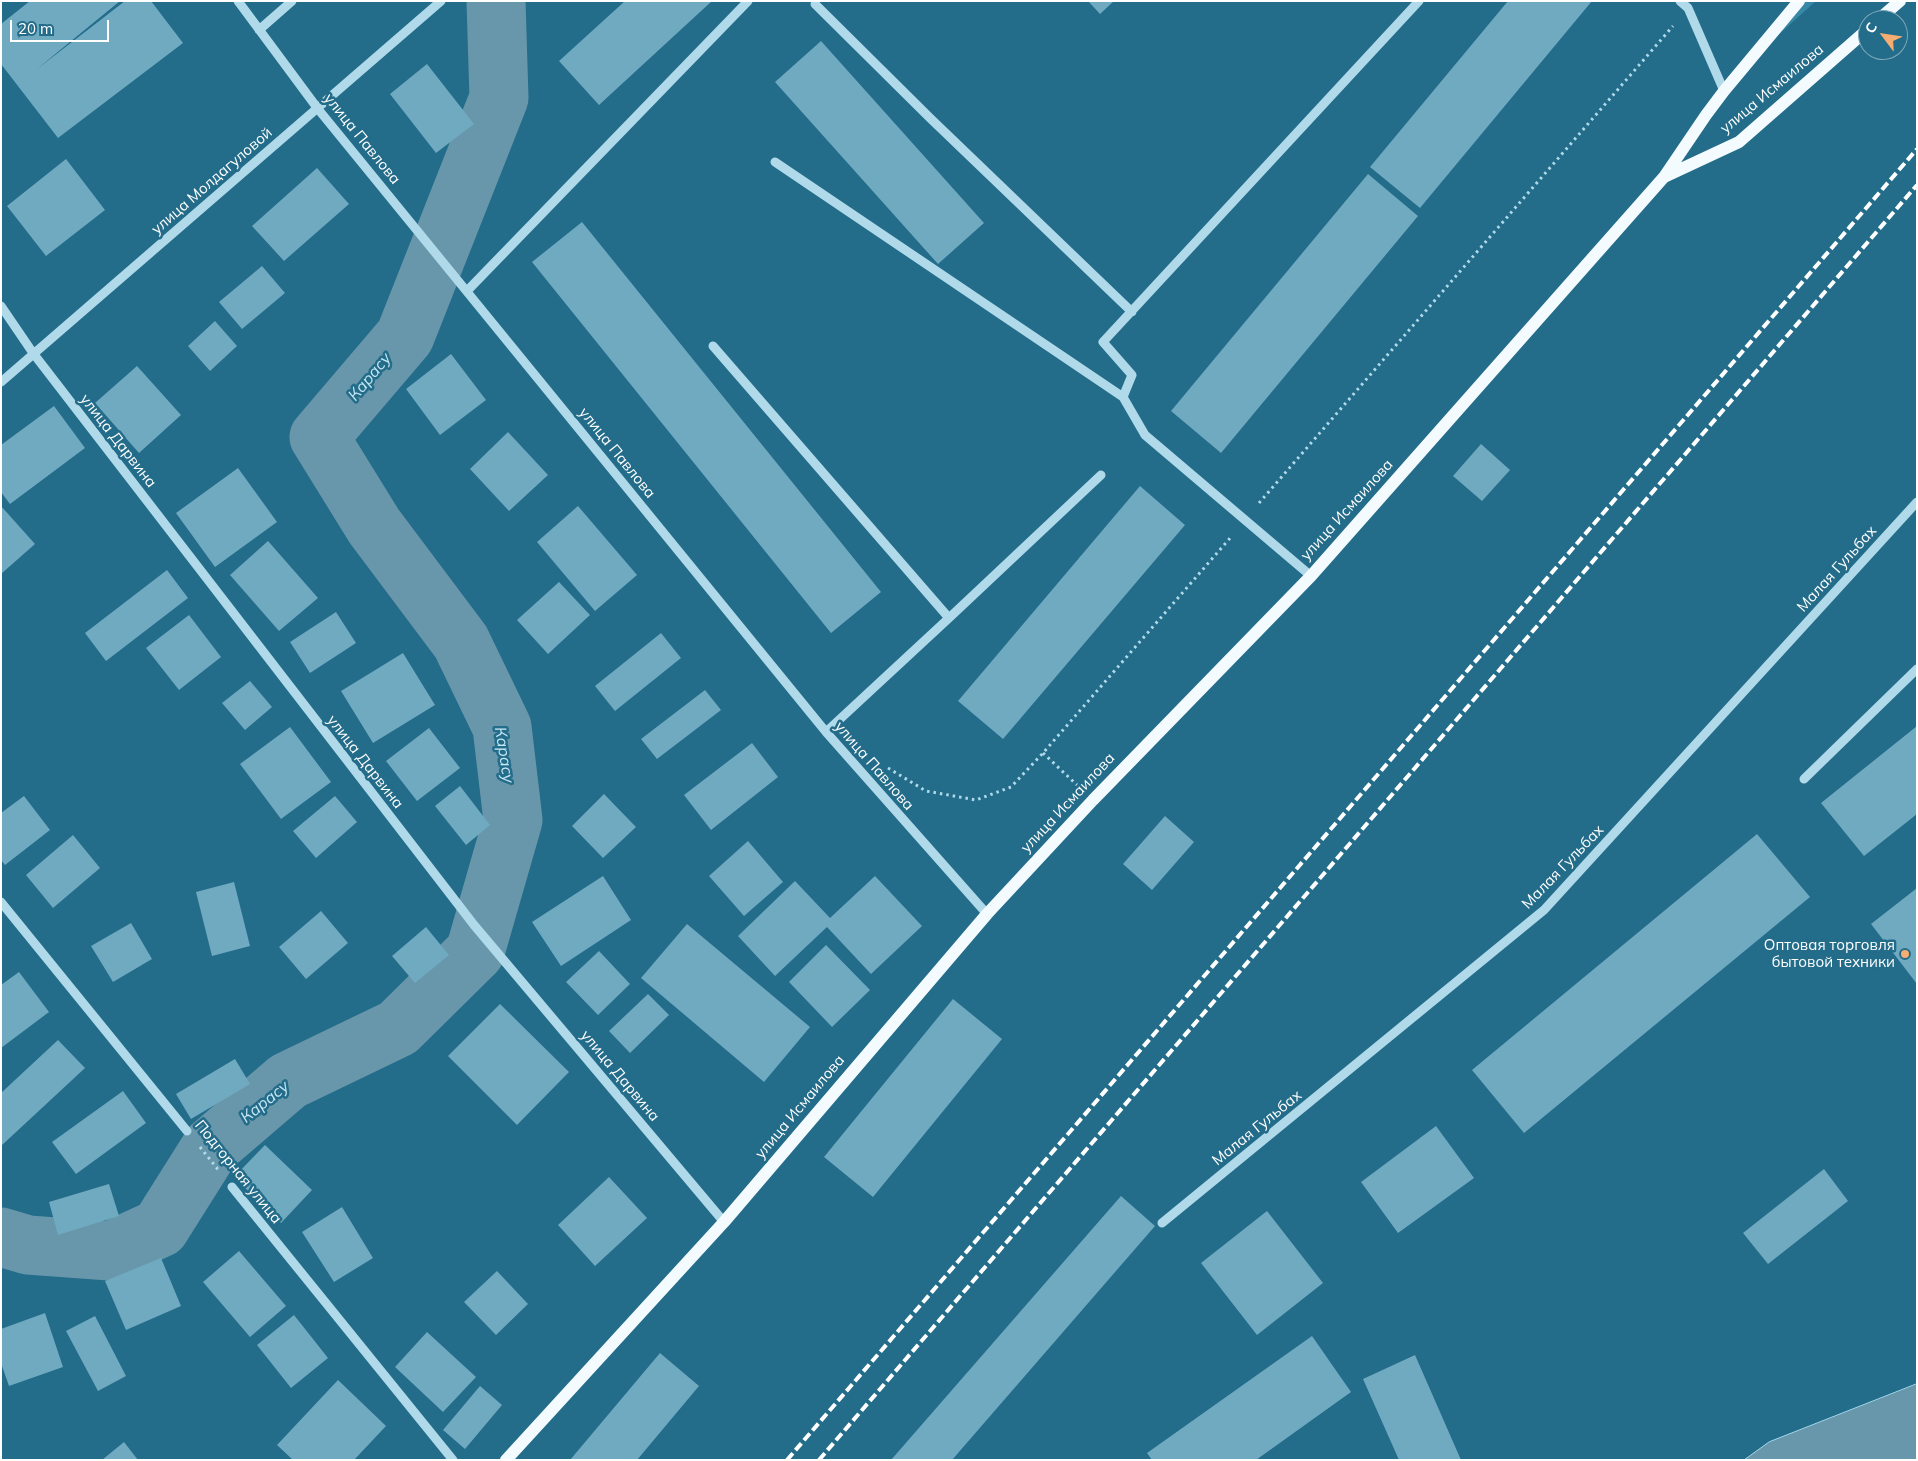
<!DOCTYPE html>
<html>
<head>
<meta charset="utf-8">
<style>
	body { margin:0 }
	#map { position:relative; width:1918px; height:1461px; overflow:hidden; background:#236c8a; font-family:Mulish,sans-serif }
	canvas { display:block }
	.frame { position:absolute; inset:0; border:2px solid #fff; pointer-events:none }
	.north { position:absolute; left:1858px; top:10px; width:50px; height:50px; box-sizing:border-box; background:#236c8a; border:1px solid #7ba7b9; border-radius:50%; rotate:301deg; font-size:14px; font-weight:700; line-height:20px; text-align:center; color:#fff }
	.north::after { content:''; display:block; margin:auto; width:18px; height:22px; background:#f6ad72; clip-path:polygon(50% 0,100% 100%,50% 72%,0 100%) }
	.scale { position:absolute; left:10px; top:20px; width:99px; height:22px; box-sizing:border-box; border:2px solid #fff; border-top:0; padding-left:6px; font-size:15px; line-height:18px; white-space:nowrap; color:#fff; -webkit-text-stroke:4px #236c8a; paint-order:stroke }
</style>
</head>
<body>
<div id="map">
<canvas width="1918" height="1461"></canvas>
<div class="frame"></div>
<div class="north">С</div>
<div class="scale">20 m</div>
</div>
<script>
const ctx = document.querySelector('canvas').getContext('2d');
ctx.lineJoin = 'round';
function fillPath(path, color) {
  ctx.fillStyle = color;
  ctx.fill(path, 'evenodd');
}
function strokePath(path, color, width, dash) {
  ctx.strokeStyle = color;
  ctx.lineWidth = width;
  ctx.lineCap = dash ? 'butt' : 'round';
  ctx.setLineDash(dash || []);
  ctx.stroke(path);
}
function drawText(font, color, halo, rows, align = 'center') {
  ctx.font = font + ' Mulish,sans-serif';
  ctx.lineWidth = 5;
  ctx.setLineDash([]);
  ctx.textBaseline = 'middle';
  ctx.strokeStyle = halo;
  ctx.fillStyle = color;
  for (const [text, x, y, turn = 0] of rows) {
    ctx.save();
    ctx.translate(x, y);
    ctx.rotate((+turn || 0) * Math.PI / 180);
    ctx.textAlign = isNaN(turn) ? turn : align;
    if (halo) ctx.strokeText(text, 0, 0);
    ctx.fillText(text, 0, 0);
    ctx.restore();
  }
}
const green = new Path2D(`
	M1803 1H1816L1766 46Z`);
const water = new Path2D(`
	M1917 1384V1460H1744L1769 1442Z`);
const river = new Path2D(`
	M1 1237 28 1245 110 1251 160 1228 211 1147 288 1081 398 1028 475 952 513 820 502 727 461 642 374 526 319 437 405 336 499 98 496 1`);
const building = new Path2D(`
	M30 1H120L37 69 125 1H151L183 43 58 138 1 64V24Z
	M625 1H712L599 105 559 61Z
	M1088 1H1114L1100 14Z
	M1508 1H1592L1420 208 1370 167Z
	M821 41 984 223 938 264 775 82Z
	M427 64 474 124 436 153 390 94Z
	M66 159 105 210 46 256 7 206Z
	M317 168 349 204 284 261 252 226Z
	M1368 174 1418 216 1221 453 1171 411Z
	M582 222 881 592 831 633 532 262Z
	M262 266 285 293 242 329 219 302Z
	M215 321 237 346 210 371 188 346Z
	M451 354 486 400 440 435 406 389Z
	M137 366 181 415 139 453 95 403Z
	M54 406 85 448 10 504 1 492V445Z
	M508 432 548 475 509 511 470 469Z
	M1481 444 1510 470 1482 501 1453 476Z
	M238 468 277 522 215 567 176 513Z
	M1140 486 1185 525 1003 739 958 701Z
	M1 506 35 544 1 574Z
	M578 506 637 575 595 611 537 542Z
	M268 541 318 598 279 631 230 575Z
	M167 570 188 598 106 661 85 633Z
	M559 582 590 615 548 654 517 620Z
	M336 612 356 643 310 673 290 642Z
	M189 615 221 657 179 690 146 648Z
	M661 633 681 658 615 711 595 686Z
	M403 653 435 705 373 743 341 691Z
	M250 681 272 707 245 730 222 703Z
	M705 690 721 710 657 759 641 739Z
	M1917 726V814L1864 856 1821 803Z
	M290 727 331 782 281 819 240 764Z
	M429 728 460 768 417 801 386 761Z
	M752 743 778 777 711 830 684 795Z
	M460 786 490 825 466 845 435 806Z
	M604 794 636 827 603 858 572 826Z
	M24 796 50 830 5 865 1 860V813Z
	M335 796 357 822 316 858 293 831Z
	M1165 816 1194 842 1152 890 1123 864Z
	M1757 834 1810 897 1524 1133 1472 1070Z
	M73 835 100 868 53 908 26 875Z
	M748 841 783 882 744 916 709 876Z
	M603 876 631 920 561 966 532 922Z
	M875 876 922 926 871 974 827 927 775 976 738 936 795 881 830 918Z
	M234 882 250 946 212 956 196 892Z
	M1917 888V984L1871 924Z
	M321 911 348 943 306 979 279 947Z
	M131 923 152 959 113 982 91 946Z
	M687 924 810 1027 764 1082 641 978Z
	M426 927 449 955 415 983 392 956Z
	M826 945 870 990 832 1027 789 982Z
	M599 951 630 984 598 1015 566 982Z
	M19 972 49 1012 1 1048V985Z
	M648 994 669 1015 630 1053 609 1031Z
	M953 999 1002 1039 873 1197 824 1157Z
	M500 1004 569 1072 517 1125 448 1056Z
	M58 1040 85 1068 1 1146V1093Z
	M235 1059 250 1084 191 1119 176 1094Z
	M123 1091 146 1123 76 1174 52 1142Z
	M1436 1126 1474 1178 1398 1233 1361 1182Z
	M265 1145 312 1190 281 1223 234 1177Z
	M1824 1169 1848 1201 1768 1264 1743 1233Z
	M609 1177 647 1218 595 1266 558 1225Z
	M109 1184 119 1216 58 1235 49 1202Z
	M1121 1196 1155 1226 952 1460H891Z
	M342 1207 373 1258 334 1282 302 1232Z
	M1267 1211 1323 1283 1257 1335 1201 1263Z
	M239 1251 286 1306 250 1337 203 1282Z
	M161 1258 181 1306 126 1330 105 1281Z
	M497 1271 528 1304 496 1335 464 1302Z
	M45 1313 63 1367 9 1386 1 1363V1329Z
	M294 1315 328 1358 291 1388 257 1345Z
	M95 1316 126 1376 98 1391 66 1331Z
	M427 1332 476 1377 443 1412 395 1367Z
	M1312 1336 1351 1392 1256 1460H1152L1147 1453Z
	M660 1353 699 1386 637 1460H570Z
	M1415 1355 1461 1460H1399L1363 1379Z
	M338 1380 386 1426 354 1460H293L277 1445Z
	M480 1386 502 1405 465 1449 443 1430Z
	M124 1442 138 1460H102Z`);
const path = new Path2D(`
	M1259 503 1673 26
	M1043 753 1077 785
	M888 768 926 791 976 800 1011 787 1043 753 1231 537
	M200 1147 220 1172`);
const minor = new Path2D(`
	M238 1 318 109 826 732 987 914
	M1680 1 1688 8 1724 91
	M815 4 930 118 1132 312
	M259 30 292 1
	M775 162 1123 397 1145 435 1311 576
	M467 291 748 1
	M1 306 33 353 474 925 724 1222
	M713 346 949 618 826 732
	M1 382 441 1
	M1123 397 1132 375 1103 342 1419 1
	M949 618 1101 475
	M1804 779 1917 669
	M1 902 187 1131
	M232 1187 453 1460
	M1162 1223 1544 910 1917 502`);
const major = new Path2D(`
	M1878 20 1900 1
	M1664 177 1739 142 1868 29
	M506 1460 724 1222 987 914 1093 800 1311 576 1664 177 1706 115 1724 91 1799 1`);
const rail = new Path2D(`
	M787 1460 1917 149
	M819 1460 1917 185`);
const markers = [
	[1905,954,5,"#f6ad72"]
];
const streetNames = [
	["улица Исмаилова",1772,89,-40],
	["улица Павлова",362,139,51],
	["улица Молдагуловой",212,181,-41],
	["улица Дарвина",118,441,52],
	["улица Павлова",617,453,51],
	["улица Исмаилова",1347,510,-48],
	["Малая Гульбах",1837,569,-48],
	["улица Дарвина",365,762,52],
	["улица Павлова",874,766,49],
	["улица Исмаилова",1068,803,-47],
	["Малая Гульбах",1563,867,-46],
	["улица Дарвина",620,1076,50],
	["улица Исмаилова",800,1107,-50],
	["Малая Гульбах",1257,1128,-39],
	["Подгорная улица",238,1172,51]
];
const poiNames = [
	["Оптовая торговля",1895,945],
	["бытовой техники",1895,962]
];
const waterNames = [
	["Карасу",370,377,-50],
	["Карасу",504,755,81],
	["Карасу",265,1102,-39]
];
fillPath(green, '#3788a7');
fillPath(water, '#6897ab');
strokePath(water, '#a4d8eb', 1);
strokePath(river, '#6897ab', 59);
fillPath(building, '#70aac1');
strokePath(path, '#b0daea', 3, [2.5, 4]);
strokePath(minor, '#b0daea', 9);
strokePath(major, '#f4fbfe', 12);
strokePath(rail, '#fff', 4, [9, 4]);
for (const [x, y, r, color] of markers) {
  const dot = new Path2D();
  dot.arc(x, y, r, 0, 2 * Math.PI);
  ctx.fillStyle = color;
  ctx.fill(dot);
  strokePath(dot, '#236c8a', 2);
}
drawText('15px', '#fff', '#236c8a', streetNames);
drawText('15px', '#fff', '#236c8a', poiNames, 'right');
drawText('italic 16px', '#c6e7f4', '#236c8a', waterNames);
</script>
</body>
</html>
